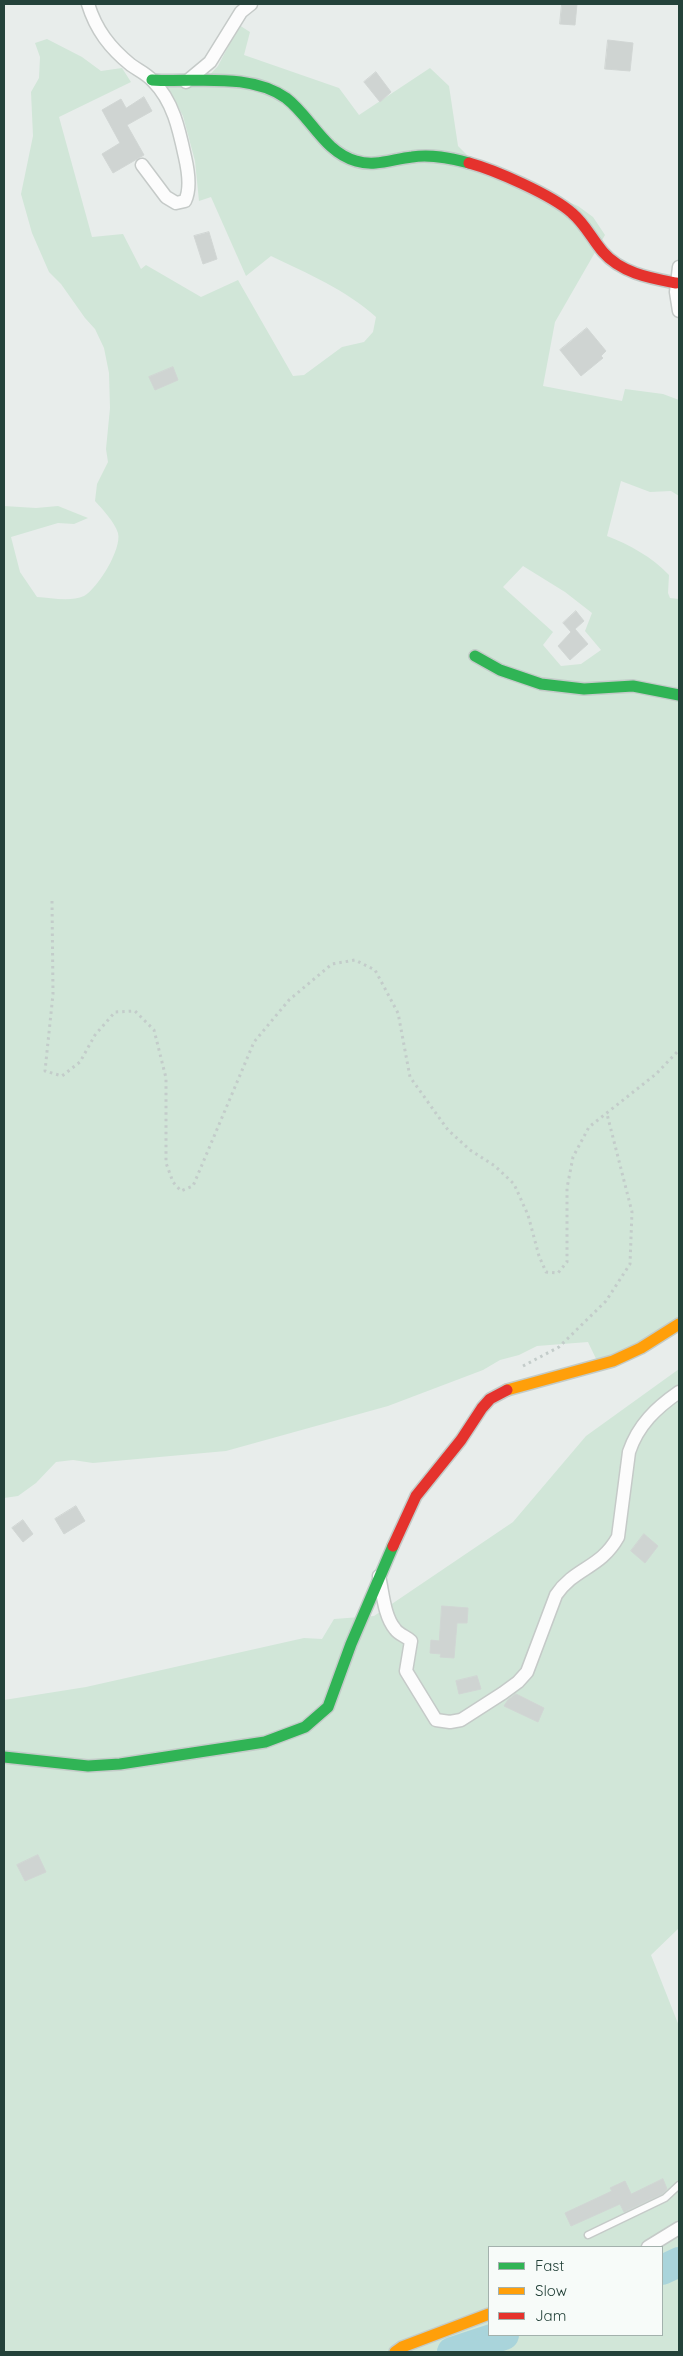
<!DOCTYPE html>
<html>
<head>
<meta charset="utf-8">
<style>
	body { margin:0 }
	#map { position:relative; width:683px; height:2356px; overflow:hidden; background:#e8edeb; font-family:Quicksand,sans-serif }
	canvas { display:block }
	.frame { position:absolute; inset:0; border:5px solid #24423a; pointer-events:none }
	.legend { position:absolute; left:488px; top:2246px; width:175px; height:90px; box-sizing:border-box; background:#f7fbf9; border:1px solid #a3b1ad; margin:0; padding:6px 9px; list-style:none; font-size:15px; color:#24423a }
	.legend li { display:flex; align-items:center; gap:10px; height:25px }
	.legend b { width:25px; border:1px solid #a3b1ad }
</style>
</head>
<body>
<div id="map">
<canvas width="683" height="2356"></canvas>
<div class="frame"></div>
<ul class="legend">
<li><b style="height:6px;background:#30b455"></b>Fast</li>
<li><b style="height:6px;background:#ff9f0a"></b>Slow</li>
<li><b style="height:6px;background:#e5322d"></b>Jam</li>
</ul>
</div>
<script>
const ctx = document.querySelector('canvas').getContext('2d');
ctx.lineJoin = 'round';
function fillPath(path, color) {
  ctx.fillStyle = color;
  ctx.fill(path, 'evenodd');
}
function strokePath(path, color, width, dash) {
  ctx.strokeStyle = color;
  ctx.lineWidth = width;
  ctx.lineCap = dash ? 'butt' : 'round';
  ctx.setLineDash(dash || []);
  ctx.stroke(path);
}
const green = new Path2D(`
	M239 25 250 32 244 55 339 88 359 115 430 68 449 86 458 146 474 162 578 206 593 217 605 235 555 322 543 386 622 401 625 389 663 394 679 400V496L671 491 650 492 621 481 607 536C630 545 652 557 669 575L668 593 670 598 679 599V1324L599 1365 588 1342 537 1346 519 1355 500 1360 483 1370 388 1406 226 1451 93 1463 73 1460 56 1462 36 1483 18 1496 4 1498V506L36 508 58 506 88 518 74 524 58 523 11 537 20 572 37 597C51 598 71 602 84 596 98 588 122 549 118 533 114 521 103 510 95 501L97 484 108 462 106 449 110 408 109 373 104 348 95 329 85 318 61 284 49 272 32 233 21 194 33 136 31 92 39 78 40 57 35 43 47 39 82 57 101 71 122 68 131 82 59 117 92 237 123 234 141 269 146 265 201 297 238 280 293 376 304 375 342 347 364 342 373 332 376 317C346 290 307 273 271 256L246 276 211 197 199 201 195 161 183 116 166 85 201 84 218 66ZM523 566 565 592 592 613 585 631 601 650 581 664 561 666 543 645 553 632 503 587Z
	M679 1369V1928L651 1955 679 2026V2352H4V1700L86 1687 304 1638 322 1639 334 1619 374 1616 513 1522 586 1436ZM489 2247H662V2335H489Z`);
const river = new Path2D(`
	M662 2270 679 2262
	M452 2352 504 2335`);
const building = new Path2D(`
	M562 4H577L575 25 560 24Z
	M608 40 633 43 630 71 605 69Z
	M376 72 391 92 380 102 364 82Z
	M144 97 152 111 127 125 144 155 113 173 102 154 120 143 102 110 121 99 126 108Z
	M209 232 217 259 203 264 194 236Z
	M587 328 606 351 601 356 603 358 581 376 560 350Z
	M173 367 178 380 155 390 149 377Z
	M576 611 584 621 575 629 588 644 570 660 558 646 571 632 563 623Z
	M76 1506 85 1521 64 1534 55 1519Z
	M23 1520 33 1534 23 1542 12 1528Z
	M644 1534 658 1546 645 1563 631 1551Z
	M442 1606 468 1608 467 1623H457L454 1658 440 1657 441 1654 430 1653 431 1640 439 1641Z
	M477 1676 481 1689 459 1694 456 1681Z
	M516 1694 544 1708 538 1722 504 1706 508 1700Z
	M38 1855 46 1872 25 1881 17 1865Z
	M663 2179 667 2189 662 2194 624 2212 620 2204 571 2226 565 2213 612 2191 610 2188 625 2181 631 2194Z`);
const path = new Path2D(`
	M52 901 53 994 45 1071 62 1076 80 1062 95 1035 115 1012 135 1011 154 1030 166 1078V1163L173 1182 181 1191 193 1186 254 1042 289 1000 332 964 355 960 375 970 398 1013 410 1077 448 1130 470 1150 495 1166 514 1184 528 1215 539 1256 546 1272 558 1273 567 1262V1188L573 1157 589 1127 656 1074 679 1050
	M523 1366 559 1347 606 1301 630 1264 632 1212 607 1114`);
const lane = new Path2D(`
	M588 2235 665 2198 679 2185`);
const street = new Path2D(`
	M88 4C96 30 110 48 131 65 138 70 147 74 153 81 173 101 179 129 185 157 188 170 191 189 185 201L176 203 166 197 142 165
	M186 82 210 62 241 12 251 4
	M679 267 676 292 679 311
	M379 1576C383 1593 384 1616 395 1629 399 1635 406 1636 411 1641L406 1671 436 1720 450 1722 461 1720 503 1693 518 1682 527 1672 556 1595C575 1567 600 1569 618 1537L629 1452C638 1425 656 1408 679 1392
	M648 2247 679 2228`);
const fast = new Path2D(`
	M152 80C195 83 249 72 286 98 311 117 324 152 356 161 375 167 393 159 412 157 431 154 450 158 469 163
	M475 656 500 670 541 684 584 689 633 686 679 695
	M4 1757 88 1766 120 1764 265 1742 305 1727 328 1707 351 1644 393 1546`);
const slow = new Path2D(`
	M507 1390 613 1361 641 1348 679 1324
	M395 2352 402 2347 489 2314`);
const jam = new Path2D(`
	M469 163C495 170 552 195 572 213 585 224 592 239 603 252 621 273 650 278 676 283
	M393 1546 416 1496 461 1440 482 1408 490 1399 507 1390`);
fillPath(green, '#d1e6d8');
strokePath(river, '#a9d4db', 30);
fillPath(building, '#cfd4d2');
strokePath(building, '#d1d6d4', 1);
strokePath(lane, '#c5cac8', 9);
strokePath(street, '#c5cac8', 15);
strokePath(fast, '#c3cbc8', 14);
strokePath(slow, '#c3cbc8', 14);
strokePath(jam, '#c3cbc8', 14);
strokePath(path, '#c3ccca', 3, [2.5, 4]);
strokePath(lane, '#fcfcfc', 6);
strokePath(street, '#fcfcfc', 12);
strokePath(fast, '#30b455', 11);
strokePath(slow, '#ff9f0a', 11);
strokePath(jam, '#e5322d', 11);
</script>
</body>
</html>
